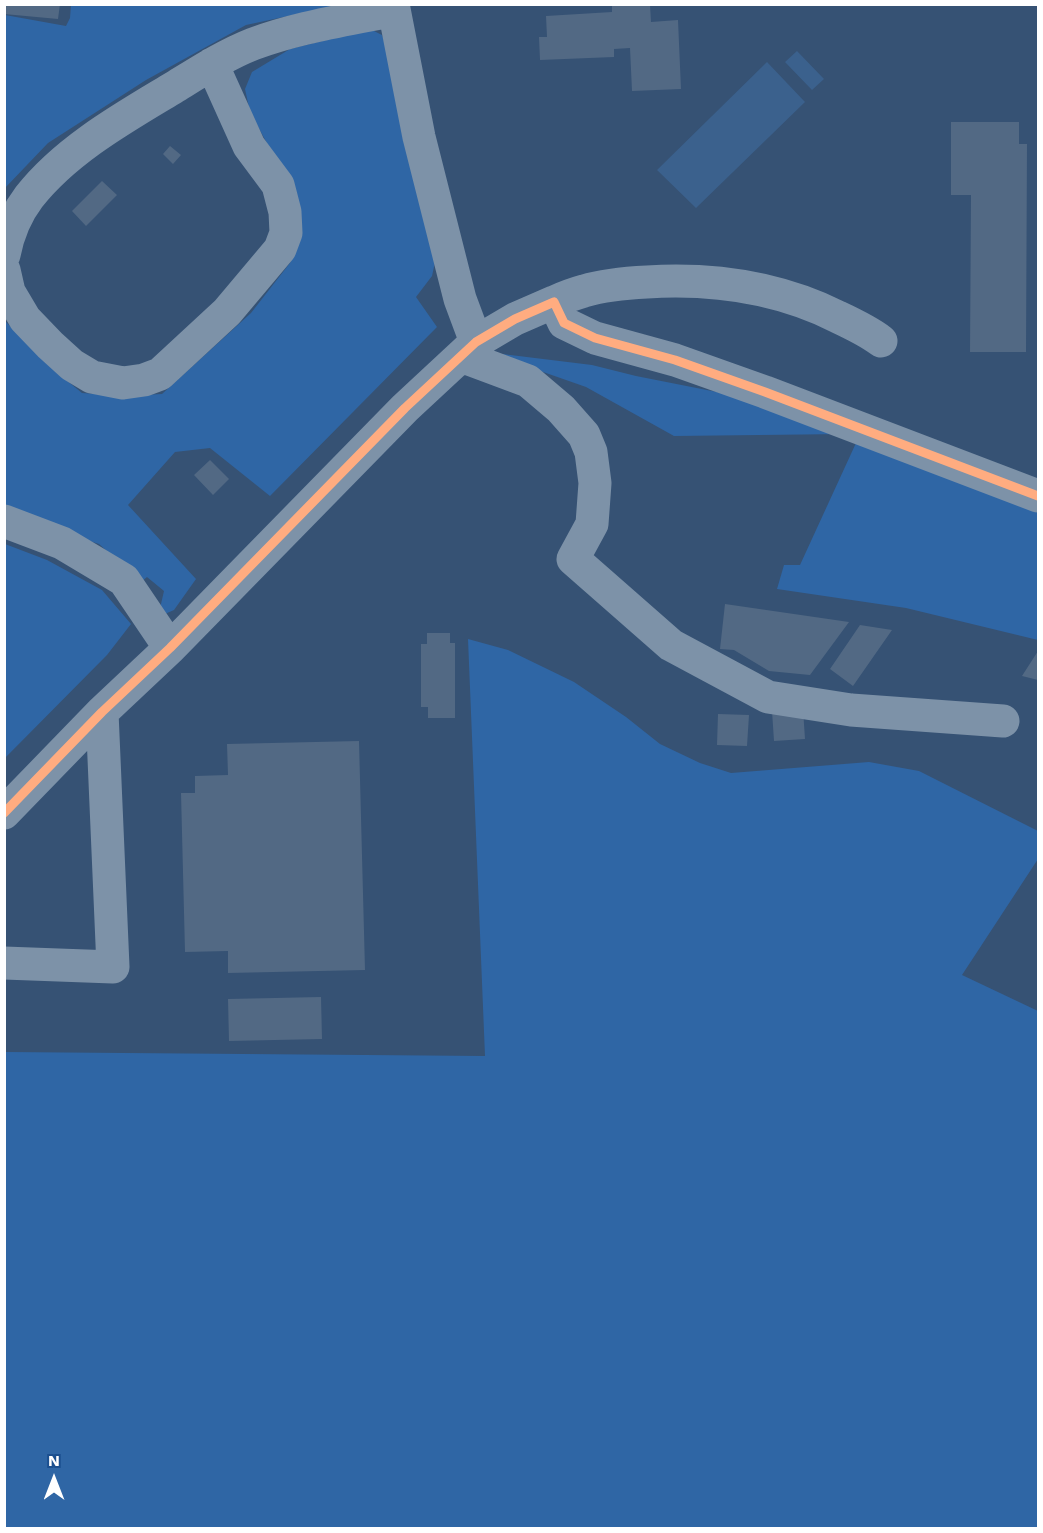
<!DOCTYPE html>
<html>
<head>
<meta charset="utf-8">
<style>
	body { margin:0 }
	#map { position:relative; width:1043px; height:1533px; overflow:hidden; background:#365274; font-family:"Work Sans",sans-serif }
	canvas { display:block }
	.frame { position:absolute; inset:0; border:6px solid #fff; pointer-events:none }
	.north { position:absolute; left:24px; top:1449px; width:60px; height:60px; -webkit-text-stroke:4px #1b4f8f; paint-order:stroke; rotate:0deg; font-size:16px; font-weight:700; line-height:24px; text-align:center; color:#fff }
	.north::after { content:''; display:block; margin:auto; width:21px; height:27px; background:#fff; clip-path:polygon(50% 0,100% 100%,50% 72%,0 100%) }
</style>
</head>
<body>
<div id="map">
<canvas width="1043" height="1533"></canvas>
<div class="frame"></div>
<div class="north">N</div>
</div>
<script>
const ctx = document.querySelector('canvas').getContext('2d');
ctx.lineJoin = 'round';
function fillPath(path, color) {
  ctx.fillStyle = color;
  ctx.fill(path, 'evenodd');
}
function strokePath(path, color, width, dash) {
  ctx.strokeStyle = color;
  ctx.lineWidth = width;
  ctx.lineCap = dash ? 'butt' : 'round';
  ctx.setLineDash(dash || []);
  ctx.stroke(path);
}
const green = new Path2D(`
	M71 5H340L246 25 146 80 48 143 5 188V15L66 26 70 18Z
	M370 29 382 35 391 60 437 253 432 276 416 297 437 327 270 496 210 448 175 452 128 505 196 579 174 610 158 617 164 591 147 577 141 582 99 544 5 514 4 320 54 370 82 393 124 396 162 394 251 313 290 263 301 232 269 147 250 112 245 89 252 72 290 49Z
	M486 352 592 365 636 376 727 394 845 434 674 436 586 387Z
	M856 443 1038 511V640L906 608 777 589 784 565H800Z
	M5 544 47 560 102 590 131 624 107 655 5 758Z
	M468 639 508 650 574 682 626 717 660 744 700 763 731 773 869 762 919 771 1038 831V859L962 975 1038 1011V1528H5V1052L485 1056Z`);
const water = new Path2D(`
	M797 51 824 79 812 90 785 62Z
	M767 62 805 102 696 208 657 170Z`);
const building = new Path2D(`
	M4 4H60L58 19 4 14Z
	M616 4 650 5 651 22 678 20 681 89 632 91 630 48 614 49V57L540 60 539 37H547L546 16 612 12V6H616Z
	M951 122H1019V144H1027L1026 352H970L971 195H951Z
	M170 146 181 155 173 164 163 154Z
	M102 181 117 195 86 226 72 211Z
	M210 460 229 479 213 495 194 475Z
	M725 604 849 622 810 675 769 671 734 650 720 649Z
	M860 625 892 630 853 686 830 669Z
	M427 633H450V643H455V718H428V707H421V644H427Z
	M1038 651V680L1022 676Z
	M803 709 805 739 774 741 772 711Z
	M718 714 749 715 747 746 717 745Z
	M359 741 365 970 228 973V951L185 952 181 793H195V776L228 775 227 744Z
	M321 997 322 1039 229 1041 228 999Z`);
const minor = new Path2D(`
	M393 4 419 137 460 299 476 342
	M4 255C8 234 16 214 29 197 66 150 123 118 173 88 199 72 225 55 253 44 298 27 347 20 394 10
	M4 270 9 292 25 319 50 345 72 365 92 377 123 383 144 380 160 374 227 312 280 249 286 233 285 212 278 185 249 146 212 64
	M554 302C563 298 573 294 584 291 604 285 626 283 647 282 713 278 778 287 838 317 853 324 868 331 881 341
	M461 356 528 381 561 409 584 435 591 452 595 483 592 524 573 559 671 645 768 697 851 710 1003 721
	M4 521 62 543 124 580 170 648
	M4 813 102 712 170 648 405 408 476 342 515 319 554 302 564 323 595 338 675 360 765 392 1038 496
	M4 963 113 967 102 712`);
const cycleway = new Path2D(`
	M4 813 102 712 170 648 405 408 476 342 515 319 554 302 564 323 595 338 675 360 765 392 1038 496`);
fillPath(green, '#2f66a5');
fillPath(water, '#3b618d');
fillPath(building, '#526984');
strokePath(minor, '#7d92a8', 33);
strokePath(cycleway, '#ffac80', 9);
</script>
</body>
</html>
